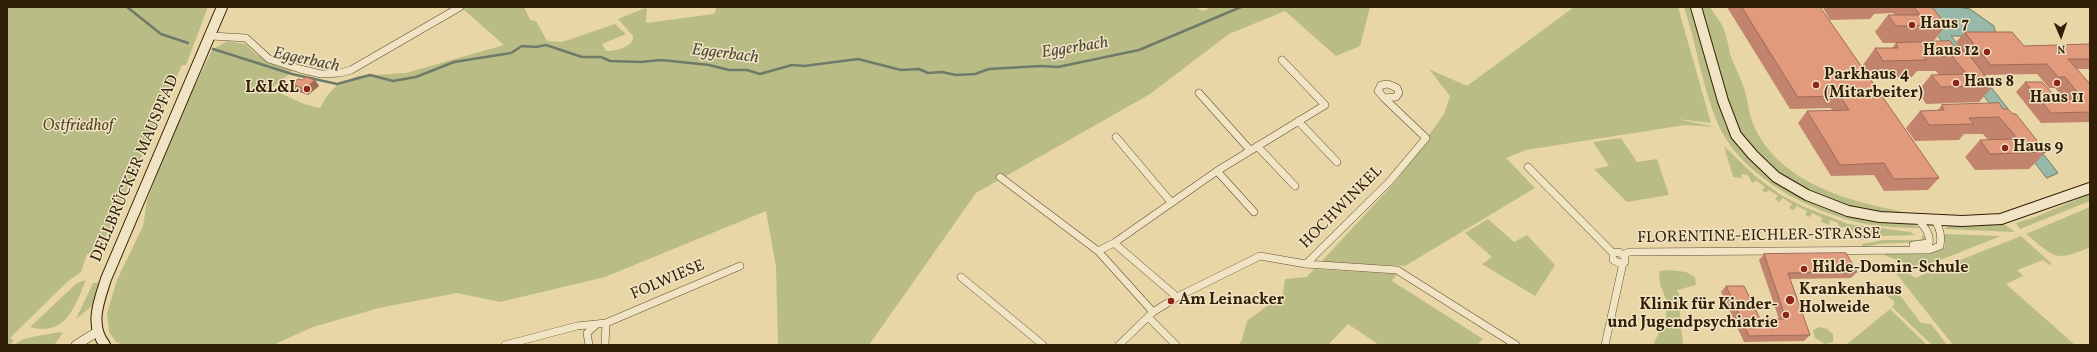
<!DOCTYPE html>
<html>
<head>
<meta charset="utf-8">
<style>
	body { margin:0 }
	#map { position:relative; width:2097px; height:352px; overflow:hidden; background:#e9d6a6; font-family:Vollkorn,serif }
	canvas { display:block }
	.frame { position:absolute; inset:0; border:8px solid #321f07; pointer-events:none }
	.north { position:absolute; left:2041px; top:16px; width:40px; height:40px; -webkit-text-stroke:3px #f1e4c5; paint-order:stroke; rotate:178deg; font-size:11px; font-weight:700; line-height:16px; text-align:center; color:#321f07 }
	.north::after { content:''; display:block; margin:auto; width:14px; height:18px; background:#321f07; clip-path:polygon(50% 0,100% 100%,50% 72%,0 100%) }
</style>
</head>
<body>
<div id="map">
<canvas width="2097" height="352"></canvas>
<div class="frame"></div>
<div class="north">N</div>
</div>
<script>
const ctx = document.querySelector('canvas').getContext('2d');
ctx.lineJoin = 'round';
function fillPath(path, color) {
  ctx.fillStyle = color;
  ctx.fill(path, 'evenodd');
}
function strokePath(path, color, width, dash) {
  ctx.strokeStyle = color;
  ctx.lineWidth = width;
  ctx.lineCap = dash ? 'butt' : 'round';
  ctx.setLineDash(dash || []);
  ctx.stroke(path);
}
function drawText(font, color, halo, rows, align = 'center') {
  ctx.font = font + ' Vollkorn,serif';
  ctx.lineWidth = 3;
  ctx.setLineDash([]);
  ctx.textBaseline = 'middle';
  ctx.strokeStyle = halo;
  ctx.fillStyle = color;
  for (const [text, x, y, turn = 0] of rows) {
    ctx.save();
    ctx.translate(x, y);
    ctx.rotate((+turn || 0) * Math.PI / 180);
    ctx.textAlign = isNaN(turn) ? turn : align;
    if (halo) ctx.strokeText(text, 0, 0);
    ctx.fillText(text, 0, 0);
    ctx.restore();
  }
}
const green = new Path2D(`
	M7 7H208L186 65H182L99 252 87 254 81 272 67 282 10 338 14 340 10 345H7Z
	M463 7H524L530 20 536 21 547 41 562 42 615 24 626 34 602 44 606 51C616 51 634 47 633 36L618 19 645 8 647 10 646 23 714 14 717 7H1195L1203 11 1211 7H1370L1360 46 1336 56 1285 11 1229 34 1150 94 976 193 869 345H778L776 267 766 211 605 277 500 302 457 293 379 308 313 327 273 345H123L116 342 109 332 107 313 117 280 143 226 147 201 174 129 212 50 227 41 245 44 257 55 294 70 271 89 304 104 320 108 327 96 338 84 358 76 406 73 504 45 462 8Z
	M1574 7H1678L1711 123 1677 119 1715 127 1685 125 1526 150 1506 158 1535 188 1405 266 1321 262 1397 180 1444 114 1450 96 1429 69 1467 86Z
	M1684 7H1690L1725 125 1734 141 1756 165 1801 196 1910 223 1921 228C1902 228 1884 227 1866 224 1812 213 1741 177 1718 124 1702 87 1697 45 1684 7Z
	M1699 7H1710C1714 14 1720 20 1723 27 1727 36 1728 45 1730 54 1734 65 1740 76 1744 88 1748 100 1748 113 1754 126 1778 181 1846 201 1900 211L1901 214 1853 208 1832 202 1796 185 1774 170 1744 141 1734 123Z
	M1621 138 1637 162 1657 159 1669 195 1627 202 1594 169 1609 166 1593 142Z
	M1724 146 1755 176 1781 195 1802 206 1848 224 1910 232 1915 235 1881 236 1859 240 1850 227H1840L1837 222 1830 220 1829 225 1821 222 1822 218 1812 213 1810 217 1805 215 1807 211 1797 206 1794 210 1789 208 1792 204 1783 198 1779 202 1775 199 1778 196 1769 190 1765 193 1762 190 1765 187 1757 181 1752 183 1748 175 1741 174 1742 178 1733 177Z
	M2090 194V201L2020 229 2016 223 2033 218Z
	M2090 207V247C2054 263 2055 257 2026 234Z
	M1488 219 1514 242 1527 235 1555 265 1535 296 1482 264 1492 257 1465 233Z
	M2004 224 2015 232 1944 229 1949 225Z
	M1944 234 2001 236 1925 266 1915 267 1884 255 1887 253C1905 253 1929 257 1945 247Z
	M1922 235 1926 237 1921 242 1879 244 1863 247 1862 244 1883 240H1919L1922 238Z
	M2021 236 2052 264 2050 265 2043 260 2017 270 2023 276 2006 284 2075 345H1953L1887 262 1900 266 1915 278Z
	M1314 269 1397 274 1392 281 1483 339 1477 345H1379L1348 324 1328 345H1238L1242 340 1247 321 1283 294 1285 279 1307 277Z
	M1669 270 1686 272 1695 277 1696 285 1677 290 1681 298 1680 314 1683 345H1653L1666 318 1667 302 1660 284 1659 271Z
	M86 280C75 306 66 337 30 327L77 283Z
	M93 283H99L92 306 76 319Z
	M1871 284 1890 286 1896 284 1901 290 1898 293 1921 323 1931 324 1947 345H1932L1892 307 1895 302Z
	M1890 309 1927 345H1846Z
	M1820 327 1827 329 1833 334V342L1825 344 1815 338 1813 330Z
	M60 332 63 333 54 345H15C21 336 48 335 60 332Z`);
const water = new Path2D(`
	M1916 7H1957L1970 9 1994 26 1996 36H1951L2058 173 2047 178Z`);
const stream = new Path2D(`
	M127 7 161 34 188 43
	M213 49 292 74 337 84 370 75 393 81 416 77 454 62 511 53 522 46 536 47 546 45 582 57H601L610 61 641 62 661 60 709 65 729 70H747L760 74 792 65 804 66 858 59 901 70 919 69 928 73 942 72 956 75 975 74 989 69 1041 66 1058 67 1139 50 1241 7`);
const minor = new Path2D(`
	M211 36 246 38 269 59 300 69 321 74 340 73 351 70 460 7
	M1388 84 1397 88 1399 93 1396 97 1384 98 1378 91 1381 85Z
	M1199 93 1250 150
	M1298 121 1337 162
	M1116 137 1171 202
	M1257 146 1295 186
	M1528 167 1613 253
	M1217 171 1254 212
	M1000 177 1098 251 1153 312
	M1114 243 1177 297
	M1913 245 1929 243C1931 233 1923 226 1918 219
	M1098 251 1114 243 1217 171 1325 105 1282 60
	M1619 252 1625 257V262L1619 263 1613 260V253Z
	M1623 255 1629 252 1929 250 1940 246C1942 236 1940 229 1935 220
	M1306 264 1390 181 1426 138 1384 98
	M961 277 1043 345
	M1148 317 1176 345
	M505 345 577 326 606 323 740 266
	M589 345 587 333 596 325
	M605 345 606 323
	M1119 345 1153 312 1177 297 1260 256 1306 264 1397 270 1516 345
	M1605 345 1623 263`);
const tertiary = new Path2D(`
	M76 345 97 332`);
const secondary = new Path2D(`
	M1696 7 1723 101 1736 135 1753 155 1776 177 1807 195 1848 211 1880 217 1962 221 2001 219 2090 188
	M105 345C89 325 99 301 106 279L222 7`);
const wall = new Path2D(`
	M1727 7H1820L1939 178 1928 190 1884 191 1874 175 1831 176 1798 123 1807 111H1832L1831 108 1790 109Z
	M1824 7H1932L1946 25 1933 42 1954 46 1962 49 1956 42 1965 32 2024 46 2090 44V69H2077L2090 84V122L2041 123 2016 92 2025 82 2059 100 2065 99 2055 88H2049L2037 74 1985 75 1993 86 1979 102 1926 104 1918 91 1931 75H1939L1936 71H1917L1912 77 1870 78 1863 65 1875 48H1892L1896 43H1883L1875 32 1888 15H1894L1893 13 1874 14 1870 19 1830 20 1823 8Z
	M302 80H315L319 86 308 95 296 91 292 84Z
	M1942 105 2003 109 2046 152 2029 169 1975 170 1965 157 1980 140H1988L1983 134H1964L1959 140 1915 141 1906 128 1920 111H1937Z
	M1764 254 1857 272 1851 278 1790 279 1810 335 1804 341 1744 342 1721 292 1726 286 1760 319H1779L1759 260Z`);
const shadedWall = new Path2D(`
	M315 80 319 86 308 95 304 89Z`);
const building = new Path2D(`
	M1742 7H1820L1939 178 1894 179 1884 163 1840 165 1807 111 1849 110 1840 96 1798 97Z
	M1914 7H1932L1946 25 1896 26 1888 15H1920Z
	M1965 32H2012L2024 46 2090 44V59H2068L2090 84V112L2051 113 2025 82H2042L2059 100 2082 98 2065 77H2058L2047 64 1991 65Z
	M1950 41 1954 46H1959L1963 51H1966L1993 86 1941 87 1931 75 1967 74 1950 54 1922 55 1926 60 1883 61 1875 48H1898L1896 43Z
	M306 77 315 80 304 89 292 84 298 79 302 80Z
	M1999 103 2003 109H2008L2013 114H2016L2046 152 1990 154 1980 140 2018 139 1999 117 1969 118 1974 124 1929 125 1920 111 1944 110 1942 105Z
	M1846 253 1857 272 1788 273 1810 335 1749 336 1726 286H1744L1760 319H1786L1764 254Z`);
const markers = [
	[1912,25,4,"#8f2418"],
	[1987,52,4,"#8f2418"],
	[1956,83,4,"#8f2418"],
	[2057,83,4,"#8f2418"],
	[1816,85,4,"#8f2418"],
	[307,89,4,"#8f2418"],
	[2005,148,4,"#8f2418"],
	[1804,269,4,"#8f2418"],
	[1790,300,5,"#8f2418"],
	[1171,301,4,"#8f2418"],
	[1786,315,4,"#8f2418"]
];
const poiNames = [
	["Haus 7",1920,25],
	["Haus 12",1979,52,"right"],
	["Parkhaus 4",1824,76],
	["(Mitarbeiter)",1824,94],
	["Haus 8",1964,83],
	["L&L&L",299,89,"right"],
	["Haus 11",2057,99,"center"],
	["Haus 9",2013,148],
	["Hilde-Domin-Schule",1812,269],
	["Krankenhaus",1799,291],
	["Holweide",1799,309],
	["Am Leinacker",1179,301],
	["Klinik für Kinder-",1778,306,"right"],
	["und Jugendpsychiatrie",1778,324,"right"]
];
const parkNames = [
	["Ostfriedhof",78,127]
];
const streetNames = [
	["DELLBRÜCKER MAUSPFAD",136,169,-67],
	["HOCHWINKEL",1342,208,-45],
	["FLORENTINE-EICHLER-STRASSE",1759,237,-1],
	["FOLWIESE",668,281,-23]
];
const waterNames = [
	["Eggerbach",1075,49,-9],
	["Eggerbach",725,55,7],
	["Eggerbach",306,61,12]
];
fillPath(green, '#b9bd85');
fillPath(water, '#97b9a9');
strokePath(water, '#6f7b68', 1);
strokePath(stream, '#6f7b68', 2.5);
strokePath(minor, '#604d2f', 8);
strokePath(tertiary, '#604d2f', 10);
strokePath(secondary, '#321f07', 12);
strokePath(minor, '#f1e4c5', 7);
strokePath(tertiary, '#f1e4c5', 9);
strokePath(secondary, '#f1e4c5', 10);
fillPath(wall, '#c2846c');
fillPath(shadedWall, '#9e6c58');
fillPath(building, '#e29a7d');
strokePath(building, '#9e6c58', 1);
for (const [x, y, r, color] of markers) {
  const dot = new Path2D();
  dot.arc(x, y, r, 0, 2 * Math.PI);
  ctx.fillStyle = color;
  ctx.fill(dot);
  strokePath(dot, '#f1e4c5', 1.5);
}
drawText('bold 16px', '#321f07', '#f1e4c5', poiNames, 'left');
drawText('italic 16px', '#544626', '#f1e4c5', parkNames);
drawText('16px', '#321f07', '#f1e4c5', streetNames);
drawText('italic 17px', '#504d38', '#f1e4c5', waterNames);
</script>
</body>
</html>
